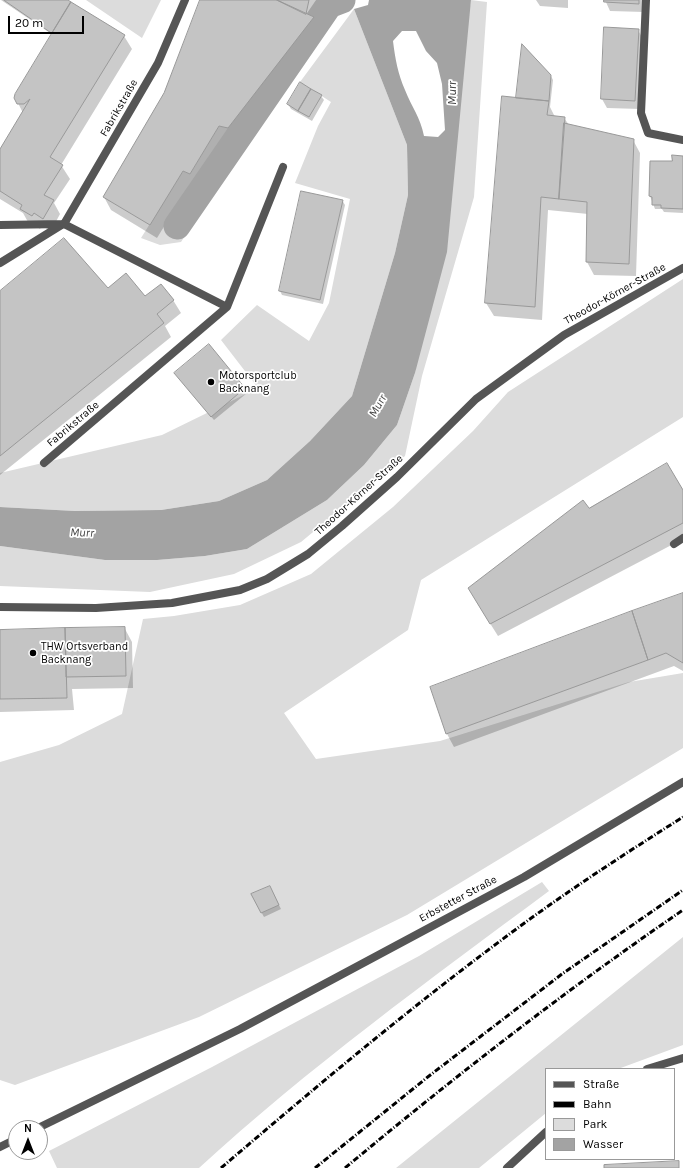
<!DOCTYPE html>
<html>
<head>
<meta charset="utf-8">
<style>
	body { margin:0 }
	#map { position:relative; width:683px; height:1168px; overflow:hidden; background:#fff; font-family:Karla,sans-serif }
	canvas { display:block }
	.legend { position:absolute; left:545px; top:1068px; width:130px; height:92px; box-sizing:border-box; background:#fff; border:1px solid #999; margin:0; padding:5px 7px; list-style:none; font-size:12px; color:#000 }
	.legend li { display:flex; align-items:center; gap:8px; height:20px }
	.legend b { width:20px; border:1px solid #999 }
	.north { position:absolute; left:8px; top:1120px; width:40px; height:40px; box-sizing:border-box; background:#fff; border:1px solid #999; border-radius:50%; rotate:0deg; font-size:11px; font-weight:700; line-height:16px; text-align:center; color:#000 }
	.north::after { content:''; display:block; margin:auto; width:14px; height:18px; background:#000; clip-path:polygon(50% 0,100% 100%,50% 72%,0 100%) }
	.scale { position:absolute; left:8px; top:16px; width:76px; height:18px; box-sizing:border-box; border:2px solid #000; border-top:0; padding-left:5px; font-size:12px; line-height:14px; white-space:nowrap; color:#000; -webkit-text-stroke:3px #fff; paint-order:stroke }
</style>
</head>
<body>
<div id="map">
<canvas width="683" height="1168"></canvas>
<ul class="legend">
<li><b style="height:5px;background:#555"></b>Straße</li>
<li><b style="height:5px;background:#000"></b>Bahn</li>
<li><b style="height:11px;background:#dcdcdc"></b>Park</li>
<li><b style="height:11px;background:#a3a3a3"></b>Wasser</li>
</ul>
<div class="north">N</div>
<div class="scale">20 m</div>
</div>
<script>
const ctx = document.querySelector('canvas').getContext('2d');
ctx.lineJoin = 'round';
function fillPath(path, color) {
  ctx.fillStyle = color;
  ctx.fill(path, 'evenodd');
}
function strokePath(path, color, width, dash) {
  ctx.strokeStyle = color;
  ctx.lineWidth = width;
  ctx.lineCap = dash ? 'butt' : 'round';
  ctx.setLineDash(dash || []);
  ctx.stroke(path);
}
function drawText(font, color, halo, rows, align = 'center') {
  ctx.font = font + ' Karla,sans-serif';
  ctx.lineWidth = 3.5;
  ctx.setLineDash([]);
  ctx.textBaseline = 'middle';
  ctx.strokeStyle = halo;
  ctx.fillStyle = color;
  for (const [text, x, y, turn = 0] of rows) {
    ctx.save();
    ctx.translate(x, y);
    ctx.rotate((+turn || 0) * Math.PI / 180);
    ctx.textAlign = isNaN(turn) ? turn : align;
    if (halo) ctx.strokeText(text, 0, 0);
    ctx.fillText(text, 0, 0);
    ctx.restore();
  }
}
const green = new Path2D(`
	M86 0H161L142 38Z
	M471 0 487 2 474 197 422 376 405 456 301 542 234 574 150 592 0 586V546L105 560H157L205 556 247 549 327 500 364 465 397 425 415 373Z
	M321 6 333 13 181 242 160 245 141 238 183 171 190 174 219 126 228 127Z
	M354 9 407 145 408 195 395 253 352 396 310 441 267 480 219 501 161 510 75 511 0 507V473L162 435 258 388 221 340 257 305 309 341 329 303 350 199 295 183 318 126 331 102 300 82Z
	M683 279V417L421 580 408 630 284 713 316 759 440 741 629 682 683 673V748L407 915 199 1017 15 1085 0 1080V762L59 745 122 714 143 619 174 616 240 605 311 574 393 507 473 431 508 392Z
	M542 882 549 891C429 980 308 1068 199 1168H57L49 1151 212 1067 419 956Z
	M683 937V1045L618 1069H546V1113L479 1168H396Z`);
const water = new Path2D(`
	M369 0H471L447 252 415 373 397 425 364 465 327 500 247 549 205 556 157 560H105L0 546V507L75 511 161 510 219 501 267 480 310 441 352 396 395 253 408 195 407 145 354 9 368 5ZM402 31H416L426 51 437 63 442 84 445 130 438 137 424 136C420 116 412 108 405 90 398 74 395 58 393 41Z`);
const shadow = new Path2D(`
	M1 0H66L124 36 132 49 61 165 70 179 54 203 60 214 51 231 42 226 40 229 28 222 23 213 0 199V150L23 113 18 103 53 35Z
	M201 0H319L315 21 321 31 235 140 226 138 198 186 190 184 157 238 111 210 104 197 165 94Z
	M536 0H568V8L540 6Z
	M605 0H644V12L610 11Z
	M638 30 643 39 640 109 607 108 602 99Z
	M551 76 553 80 550 107 555 117 564 118 569 125 633 140 640 153 636 276 594 275 587 262 588 214 548 210 542 320 494 316 486 303 518 99Z
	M301 84 321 96 324 100 312 121 291 109 288 104Z
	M683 157V213L664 212 662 209H655L650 196 673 162Z
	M342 200 345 205 323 304 282 295 280 291Z
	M108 290 145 298 173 300 181 313 165 326 171 337 0 475V293Z
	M209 346 247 393 214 420 178 377Z
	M683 492V539L498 636 476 601Z
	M683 594V671L674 666 454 747 447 734 431 688Z
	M125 629 132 642 133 688 72 689 74 710 0 712V631Z
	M272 891 281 909 264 917 252 895Z`);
const canal = new Path2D(`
	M177 226 329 5 342 0`);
const building = new Path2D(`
	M4 0H68L71 2 52 33Z
	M200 0H277L314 17 228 128 219 126 190 174 183 171 150 225 103 197 164 93Z
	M277 0H309L306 14Z
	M604 0H639V4L604 2Z
	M71 2 125 35 50 157 63 165 44 195 54 200 43 219 34 213 32 216 20 209 22 205 0 191V149L30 99 24 104H17L14 98 15 94Z
	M604 27 639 29 635 101 601 99Z
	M522 44 551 75 549 101 516 98Z
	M300 82 311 89 298 111 287 104Z
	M311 89 322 95 309 117 298 111Z
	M502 96 549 101 547 115 565 117 559 199 541 197 535 307 485 303Z
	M564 123 634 139 629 264 586 262 587 202 559 199Z
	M672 155 683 156V209L661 208V205H652V197L649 196 650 161H672Z
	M301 191 343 200 320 300 279 291Z
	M64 238 108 288 126 273 145 296 161 284 174 300 157 314 164 323 0 456V291Z
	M209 344 245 388 211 417 174 373Z
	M667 463 683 490V523L490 624 468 588 583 500 589 508Z
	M683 593V663L666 653 648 660 632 611Z
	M632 611 648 660 446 734 430 687Z
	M125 627 126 676 66 677 65 628Z
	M65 628 67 698 0 699V630Z
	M270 886 279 905 261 913 251 894Z
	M679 1161V1168H604V1165Z`);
const service = new Path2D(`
	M646 0 641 113 648 133 683 140
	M0 225 64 224 227 307
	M0 263 63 224
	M44 463 227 307 283 167
	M674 544 683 538`);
const minor = new Path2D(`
	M64 224 158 63 185 0
	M0 607 96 608 172 603 240 590 267 579 308 554 342 526 397 477 476 399 564 335 683 268
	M647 1069 683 1058
	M507 1168 546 1132`);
const tertiary = new Path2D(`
	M38 1128 240 1029 524 877 683 782
	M0 1147 16 1139`);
const rail = new Path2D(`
	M221 1168C317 1086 413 1005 515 930 569 890 626 853 683 817
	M315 1168 429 1076 562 974 683 890
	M345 1168C454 1077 566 990 683 910`);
const markers = [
	[211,382,4,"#000"],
	[33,653,4,"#000"]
];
const streetNames = [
	["Fabrikstraße",119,108,-60],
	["Theodor-Körner-Straße",615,294,-29],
	["Fabrikstraße",73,424,-40],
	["Theodor-Körner-Straße",359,495,-42],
	["Erbstetter Straße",458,899,-28]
];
const poiNames = [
	["Motorsportclub",219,376],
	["Backnang",219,389],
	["THW Ortsverband",41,647],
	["Backnang",41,660]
];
const waterNames = [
	["Murr",453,93,-90],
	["Murr",378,406,-60],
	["Murr",82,533,2]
];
fillPath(green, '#dcdcdc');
fillPath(water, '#a3a3a3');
fillPath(shadow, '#0003');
strokePath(canal, '#a3a3a3', 27);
fillPath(building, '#c4c4c4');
strokePath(building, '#999', 1);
strokePath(service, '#555', 8);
strokePath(minor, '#555', 8);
strokePath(tertiary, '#555', 8);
strokePath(rail, '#000', 3, [6, 2, 1, 2]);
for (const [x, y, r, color] of markers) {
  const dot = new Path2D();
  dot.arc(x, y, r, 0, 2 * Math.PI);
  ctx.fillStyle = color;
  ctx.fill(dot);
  strokePath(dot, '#fff', 1.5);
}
drawText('11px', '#000', '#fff', streetNames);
drawText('11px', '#000', '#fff', poiNames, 'left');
drawText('italic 12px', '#444', '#fff', waterNames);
</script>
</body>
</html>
